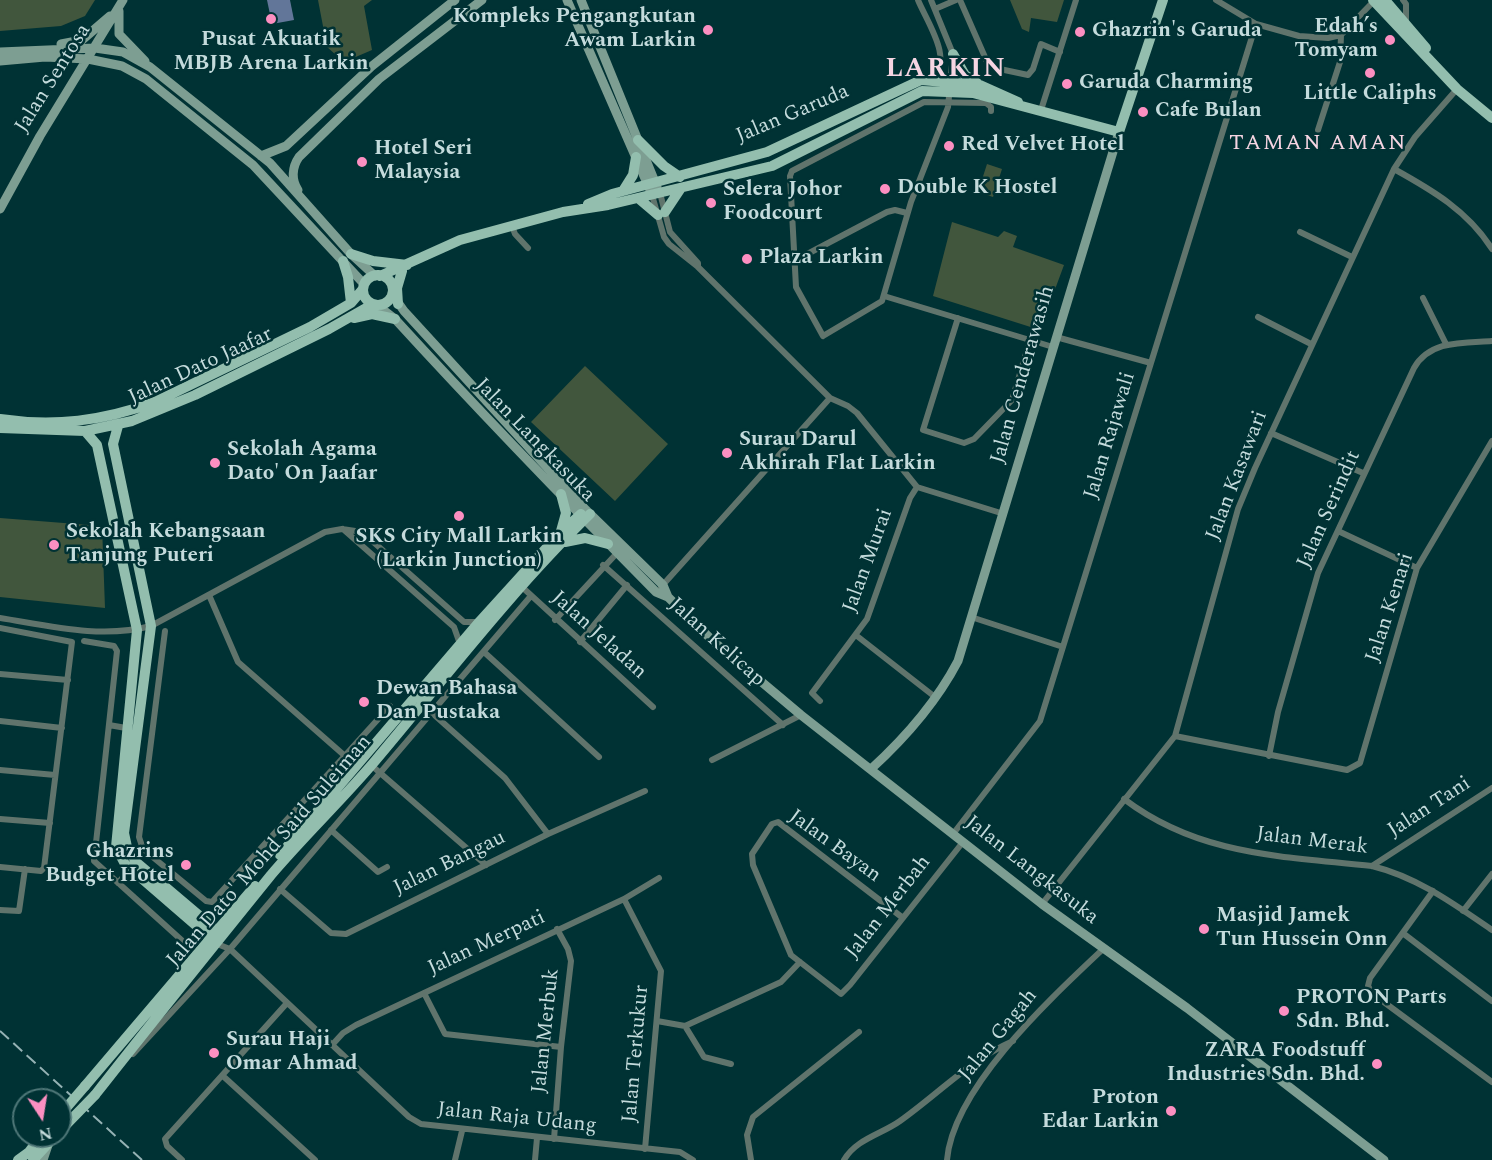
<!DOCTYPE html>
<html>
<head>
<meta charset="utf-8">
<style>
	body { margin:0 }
	#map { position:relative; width:1492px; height:1160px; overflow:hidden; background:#003234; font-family:Spectral,serif }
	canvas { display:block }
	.north { position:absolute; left:12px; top:1088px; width:60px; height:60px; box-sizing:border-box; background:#003234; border:2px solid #4e7677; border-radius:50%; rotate:168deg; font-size:16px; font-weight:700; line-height:24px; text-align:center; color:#c4dbdc }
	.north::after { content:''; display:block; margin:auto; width:21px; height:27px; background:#fc8fc1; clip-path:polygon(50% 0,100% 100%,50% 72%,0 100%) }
</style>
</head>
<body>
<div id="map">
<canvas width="1492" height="1160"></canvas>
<div class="north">N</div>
</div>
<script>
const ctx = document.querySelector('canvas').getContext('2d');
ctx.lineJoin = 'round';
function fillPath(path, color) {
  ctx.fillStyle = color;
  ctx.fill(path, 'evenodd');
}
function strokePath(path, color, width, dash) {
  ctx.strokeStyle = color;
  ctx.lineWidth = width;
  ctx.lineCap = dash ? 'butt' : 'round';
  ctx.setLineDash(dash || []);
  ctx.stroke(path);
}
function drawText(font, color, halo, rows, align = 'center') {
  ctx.font = font + ' Spectral,serif';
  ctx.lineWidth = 5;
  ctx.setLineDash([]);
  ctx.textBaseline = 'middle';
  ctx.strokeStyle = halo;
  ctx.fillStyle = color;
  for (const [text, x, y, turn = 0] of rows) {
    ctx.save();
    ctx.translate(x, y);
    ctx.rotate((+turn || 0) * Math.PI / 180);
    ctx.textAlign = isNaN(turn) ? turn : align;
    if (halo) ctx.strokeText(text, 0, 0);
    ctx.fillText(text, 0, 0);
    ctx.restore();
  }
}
const green = new Path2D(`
	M0 0H95L85 16 61 26 0 31Z
	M318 0H372L364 6 372 50 344 62 327 47Z
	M1010 0H1064L1057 22 1031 18 1029 32 1022 29Z
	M987 164 1002 169 993 197 978 192Z
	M952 222 998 237 1004 231 1017 236 1013 247 1064 265 1040 330 933 296Z
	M585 366 668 444 615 501 531 422Z
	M0 518 102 526 105 608 0 597Z`);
const water = new Path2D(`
	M267 0H290L294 20 272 24Z`);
const street = new Path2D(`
	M918 0C927 22 955 61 931 79
	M960 0 988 64 995 68 1028 75 1033 69 1041 44 1060 52
	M1216 0 1256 24 1299 36 1328 38 1341 35 1374 1
	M1403 0 1406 4V22
	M935 9 956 0
	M1041 110 1076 0
	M1318 130 1340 62 1341 35
	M1394 169C1432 190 1468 211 1492 249
	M792 171 790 176 796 287 823 336 882 301 911 202 948 107 953 54 931 0
	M792 171 924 102 986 103 991 107V111
	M660 193 670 232 698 263V267
	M652 195 664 237 669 244 698 267 830 398 848 406 857 413 917 487 1004 514
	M512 226 515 234 528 248
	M1300 232 1352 257
	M794 261 887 212 895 210 907 213
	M884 296 1053 347
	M1423 298 1446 344
	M1258 317 1311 344
	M958 318 923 430 964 443 974 439 1012 400 1030 340
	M1056 337 1151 363
	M1271 433 1363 473
	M343 529 454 627 460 644
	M1338 531 1417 568
	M603 565 783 725
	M522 587 653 707
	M661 587 830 398
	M209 595 238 662 345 756
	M971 617 1063 647
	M0 618C50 626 101 639 151 626L325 532 342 529 362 532 464 622H478
	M555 620 617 553
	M0 628 72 642 44 868 41 871 0 867
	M165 631 139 837 143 849 206 901 212 902 390 706
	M857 636 935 697
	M84 641 114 646 117 651 94 861 187 945
	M580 642 627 585
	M484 652 599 757
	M0 674 68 680
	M820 701 812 693 867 619 910 498 917 487
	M431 712 505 778 548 834
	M0 721 62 728
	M109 725 126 728
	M1175 736 1347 770 1360 763 1417 568 1492 441
	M1269 756 1278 712 1318 573 1414 368C1430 340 1463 343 1492 341
	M712 760 801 715
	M371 765 486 865
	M0 770 55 775
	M1124 799C1199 856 1282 856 1372 866 1417 877 1454 904 1492 930
	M0 819 50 823
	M331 830 378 872 387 867
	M953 834 1040 721 1256 24
	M1372 866 1492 788
	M118 883 130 869
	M280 889 331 933 346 934 548 834 645 791
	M1433 891 1370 978 1368 986 1373 994 1492 1082
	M624 899 661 971 645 1149
	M1042 904 1175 736 1238 509 1255 468 1394 169 1415 137 1457 89
	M0 910 19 911 25 869
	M1463 911 1492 874
	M903 918 778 822 772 824 752 854 753 865 791 955 841 994 850 985 963 842
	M1404 934 1492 1001
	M217 944 230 949 409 1117 421 1124 680 1152 693 1160
	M424 993 445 1034 561 1047
	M657 1021 685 1026 781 982 800 962
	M685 1026 704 1057 731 1064
	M332 1045 343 1033 356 1025 624 899 659 878
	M133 1054 230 949 530 597
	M223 1076 315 1160
	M554 1139 561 1047 571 961 568 949 557 929
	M182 1160 167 1146 165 1139 287 1003
	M455 1160 462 1131
	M535 1160 537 1138
	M751 1160 747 1135 753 1117 859 1032
	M844 1160C856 1139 882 1134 900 1121 938 1094 970 1060 1013 1041
	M947 1160C953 1088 1051 998 1103 949`);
const secondary = new Path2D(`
	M567 0 650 190
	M581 0 657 187
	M119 11V34L145 61
	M61 44 82 40 110 16
	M0 52 95 48 123 52 150 67 270 163 351 254 375 276
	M0 61 45 57 88 59 122 66 146 79 253 165 364 284
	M261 156 286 146 372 66 455 0
	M298 190C291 180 292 167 299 157L379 79 482 0
	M0 209 40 136 123 0
	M392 294 404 311 586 510 663 585 668 597 714 642 801 715 1042 904 1187 1008 1384 1160
	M377 305 395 319C480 412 568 503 656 592L668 597
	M871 769C905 738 937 701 958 661L1119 132
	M43 1160 48 1145`);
const primary = new Path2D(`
	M1373 0 1457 89 1492 118
	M1385 0 1426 48
	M953 54 965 75 977 83
	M638 140 664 166 680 177
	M623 191 633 175 636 157
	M638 198 658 215
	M588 204 612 194 767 152 921 80 980 85 1018 102
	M665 212 681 188
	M351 254 373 261 407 265
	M343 261 348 277 351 303
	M363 290a15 15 0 1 1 30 0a15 15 0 1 1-30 0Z
	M380 276 460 240 563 212 608 205 772 166 922 91 973 93 1119 132 1163 0
	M398 304 397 288 402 271
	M354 318 372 314 395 319
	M0 419C54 427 103 421 155 402L310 327 351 303 363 289
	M118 426 113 444 151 626 124 833 127 847 136 862 221 934
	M0 428 85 431 132 421 195 395 329 329 373 304
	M85 431 97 445 137 630 116 847 125 864 214 941
	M561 531 566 513 561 494
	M565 542 585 538 608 544
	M280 855 480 621 559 534 581 514
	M85 1086 255 886
	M95 1095C153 1021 212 948 271 875 304 836 342 800 375 761 445 678 512 590 590 514
	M18 1160 29 1152 41 1136
	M33 1160 55 1136`);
const rail = new Path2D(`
	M0 1031 142 1160`);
const primaryBridge = new Path2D(`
	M60 1115 85 1086
	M60 1131 95 1095`);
const markers = [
	[271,19,6,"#fc8fc1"],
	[708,30,6,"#fc8fc1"],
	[1080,32,6,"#fc8fc1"],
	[1390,40,6,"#fc8fc1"],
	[1370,73,6,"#fc8fc1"],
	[1067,84,6,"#fc8fc1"],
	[1143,112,6,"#fc8fc1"],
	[949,146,6,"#fc8fc1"],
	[362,162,6,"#fc8fc1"],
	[885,189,6,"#fc8fc1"],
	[711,203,6,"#fc8fc1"],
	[747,259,6,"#fc8fc1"],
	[727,453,6,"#fc8fc1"],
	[215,463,6,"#fc8fc1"],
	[459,516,6,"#fc8fc1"],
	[54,545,6,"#fc8fc1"],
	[364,702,6,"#fc8fc1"],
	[186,865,6,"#fc8fc1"],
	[1204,929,6,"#fc8fc1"],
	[1284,1011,6,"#fc8fc1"],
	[214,1053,6,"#fc8fc1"],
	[1377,1064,6,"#fc8fc1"],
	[1171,1111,6,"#fc8fc1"]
];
const poiNames = [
	["Kompleks Pengangkutan",696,18,"right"],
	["Awam Larkin",696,42,"right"],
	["Edah’s",1378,28,"right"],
	["Tomyam",1378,52,"right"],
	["Ghazrin's Garuda",1092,32],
	["Pusat Akuatik",271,41,"center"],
	["MBJB Arena Larkin",271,65,"center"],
	["Garuda Charming",1079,84],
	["Little Caliphs",1370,95,"center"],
	["Cafe Bulan",1155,112],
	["Red Velvet Hotel",961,146],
	["Hotel Seri",374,150],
	["Malaysia",374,174],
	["Double K Hostel",897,189],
	["Selera Johor",723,191],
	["Foodcourt",723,215],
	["Plaza Larkin",759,259],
	["Surau Darul",739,441],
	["Akhirah Flat Larkin",739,465],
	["Sekolah Agama",227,451],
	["Dato' On Jaafar",227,475],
	["Sekolah Kebangsaan",66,533],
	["Tanjung Puteri",66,557],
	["SKS City Mall Larkin",459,538,"center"],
	["(Larkin Junction)",459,562,"center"],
	["Dewan Bahasa",376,690],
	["Dan Pustaka",376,714],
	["Ghazrins",174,853,"right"],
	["Budget Hotel",174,877,"right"],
	["Masjid Jamek",1216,917],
	["Tun Hussein Onn",1216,941],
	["PROTON Parts",1296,999],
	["Sdn. Bhd.",1296,1023],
	["Surau Haji",226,1041],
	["Omar Ahmad",226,1065],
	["ZARA Foodstuff",1365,1052,"right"],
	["Industries Sdn. Bhd.",1365,1076,"right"],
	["Proton",1159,1099,"right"],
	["Edar Larkin",1159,1123,"right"]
];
const streetNames = [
	["Jalan Sentosa",54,79,-58],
	["Jalan Garuda",793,115,-23],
	["Jalan Dato Jaafar",201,367,-25],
	["Jalan Cenderawasih",1024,375,-74],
	["Jalan Rajawali",1111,436,-73],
	["Jalan Langkasuka",534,441,46],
	["Jalan Kasawari",1238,476,-69],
	["Jalan Serindit",1330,510,-66],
	["Jalan Murai",869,561,-70],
	["Jalan Kenari",1391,608,-72],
	["Jalan Jeladan",598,636,42],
	["Jalan Kelicap",716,643,42],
	["Jalan Tani",1430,808,-33],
	["Jalan Merak",1312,842,7],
	["Jalan Bayan",834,847,36],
	["Jalan Dato' Mohd Said Suleiman",270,852,-49],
	["Jalan Bangau",450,864,-26],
	["Jalan Langkasuka",1031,871,38],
	["Jalan Merbah",889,908,-52],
	["Jalan Merpati",487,944,-25],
	["Jalan Merbuk",547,1031,-84],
	["Jalan Gagah",999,1036,-51],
	["Jalan Terkukur",637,1054,-85],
	["Jalan Raja Udang",517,1119,6]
];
const neighbourhoodNames = [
	["TAMAN AMAN",1318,145]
];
const districtNames = [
	["LARKIN",946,71]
];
fillPath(green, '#41563d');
fillPath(water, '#627699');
strokePath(street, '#60746c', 6);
strokePath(secondary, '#7d9e92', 9);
strokePath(primary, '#93beae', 10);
strokePath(rail, '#95b2b4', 2, [12, 6]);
strokePath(primaryBridge, '#93beae', 10);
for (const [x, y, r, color] of markers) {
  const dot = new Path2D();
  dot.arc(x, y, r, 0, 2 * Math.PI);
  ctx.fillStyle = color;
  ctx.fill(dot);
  strokePath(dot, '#003234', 2);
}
drawText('bold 21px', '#c4dbdc', '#003234', poiNames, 'left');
drawText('21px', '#c4dbdc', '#003234', streetNames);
ctx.letterSpacing = '1.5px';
drawText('22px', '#f5d5e2', '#003234', neighbourhoodNames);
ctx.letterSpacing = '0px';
ctx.letterSpacing = '1.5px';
drawText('bold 27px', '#f5d5e2', '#003234', districtNames);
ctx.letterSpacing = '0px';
</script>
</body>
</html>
